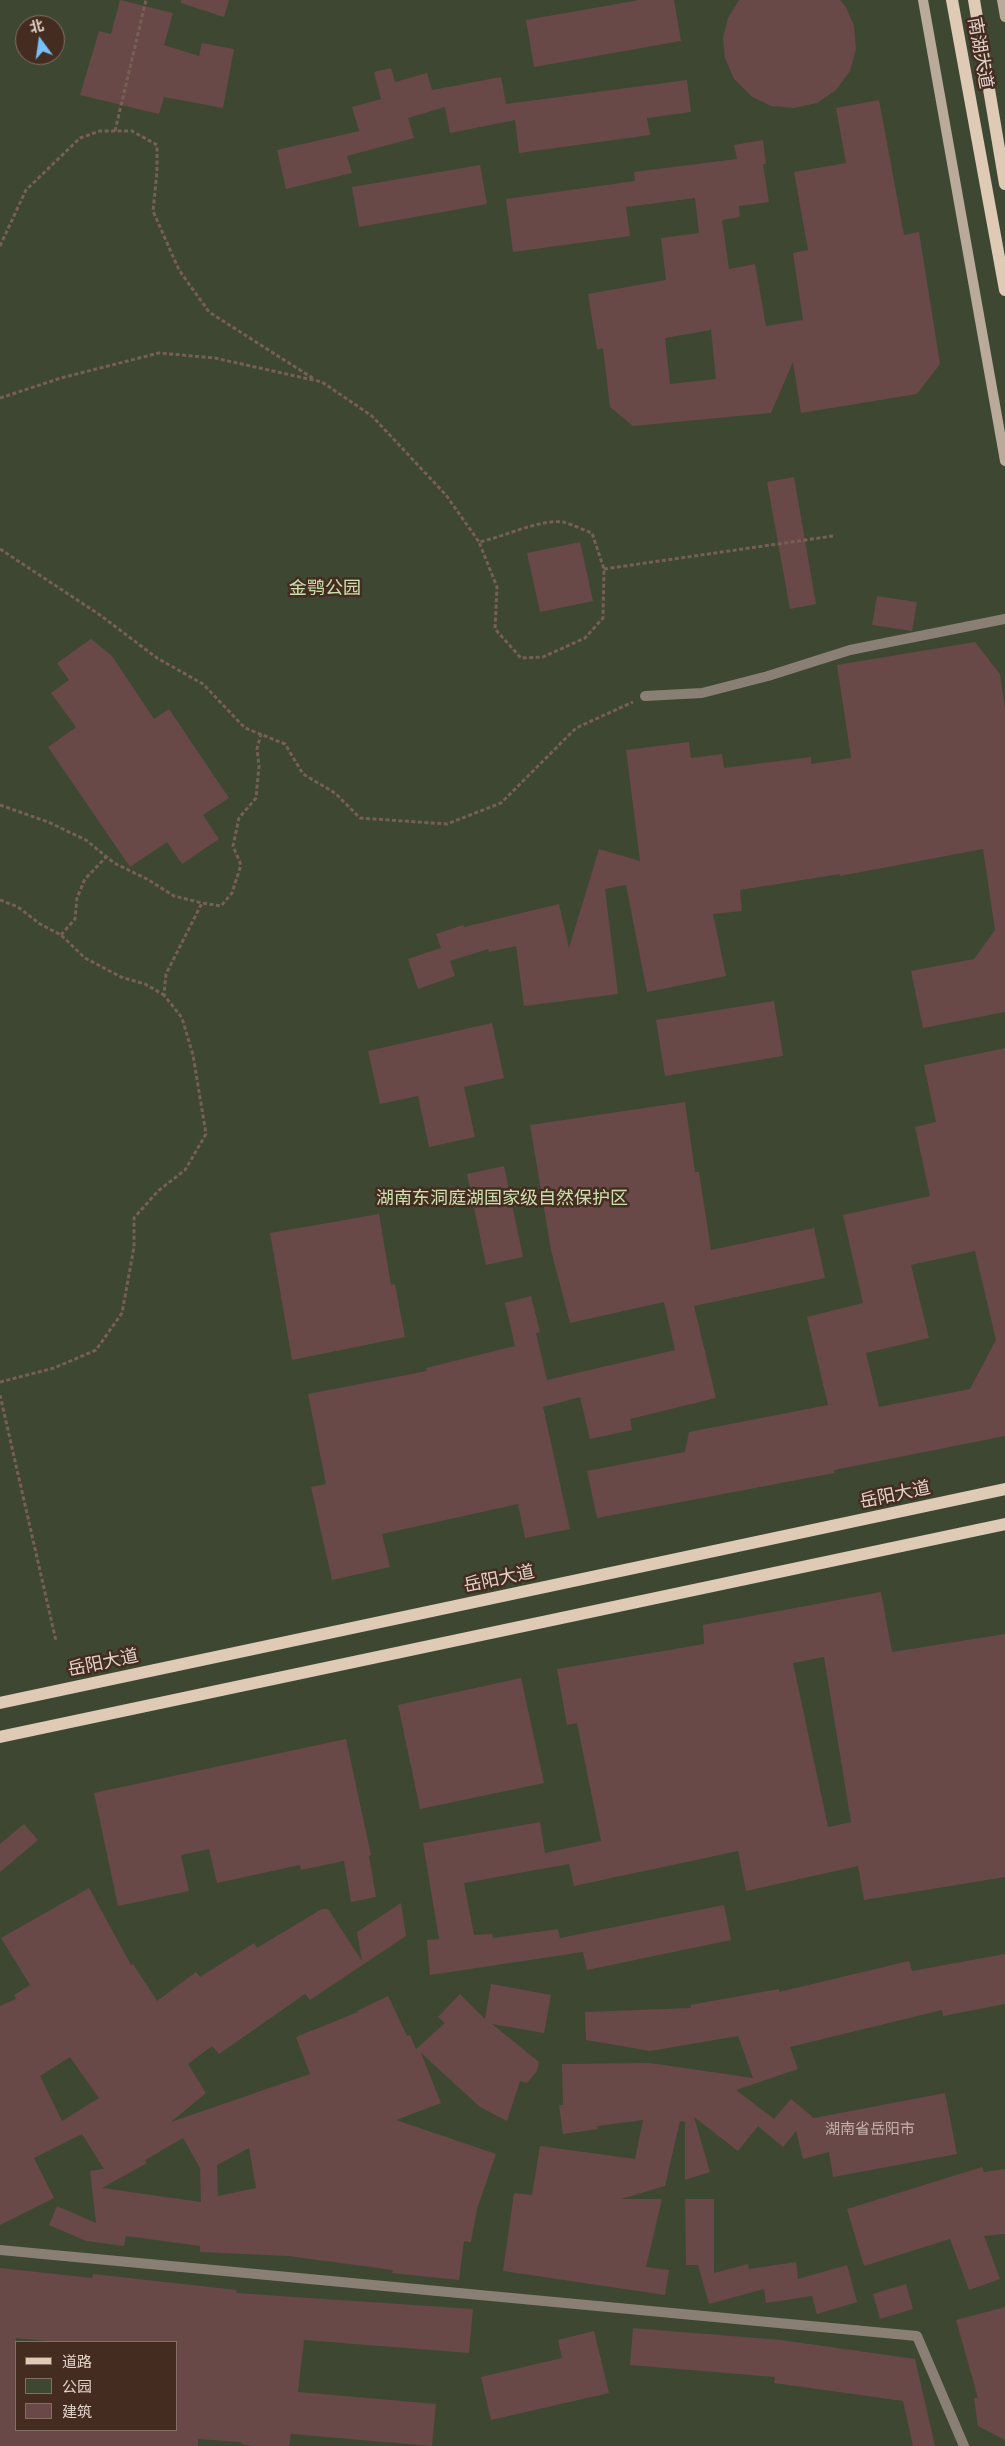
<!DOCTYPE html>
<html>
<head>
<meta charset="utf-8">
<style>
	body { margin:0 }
	#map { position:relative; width:1005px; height:2446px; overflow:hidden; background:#452c20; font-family:Inter,"Noto Sans SC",sans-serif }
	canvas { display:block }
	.legend { position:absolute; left:15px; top:2341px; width:162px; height:90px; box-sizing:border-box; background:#452c20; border:1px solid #846e64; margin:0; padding:6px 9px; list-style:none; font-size:15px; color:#e2d2ca }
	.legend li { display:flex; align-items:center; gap:10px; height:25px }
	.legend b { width:25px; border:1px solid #846e64 }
	.north { position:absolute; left:15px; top:15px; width:50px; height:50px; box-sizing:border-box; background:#452c20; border:1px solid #846e64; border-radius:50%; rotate:346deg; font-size:14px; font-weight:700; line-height:20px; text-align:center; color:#e2d2ca }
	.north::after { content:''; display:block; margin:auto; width:18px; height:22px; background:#76c0f7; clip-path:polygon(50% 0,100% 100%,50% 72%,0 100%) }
</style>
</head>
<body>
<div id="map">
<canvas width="1005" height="2446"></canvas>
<ul class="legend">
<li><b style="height:6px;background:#dfcab5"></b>道路</li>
<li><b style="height:14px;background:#3e4732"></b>公园</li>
<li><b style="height:14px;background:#684947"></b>建筑</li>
</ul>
<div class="north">北</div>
</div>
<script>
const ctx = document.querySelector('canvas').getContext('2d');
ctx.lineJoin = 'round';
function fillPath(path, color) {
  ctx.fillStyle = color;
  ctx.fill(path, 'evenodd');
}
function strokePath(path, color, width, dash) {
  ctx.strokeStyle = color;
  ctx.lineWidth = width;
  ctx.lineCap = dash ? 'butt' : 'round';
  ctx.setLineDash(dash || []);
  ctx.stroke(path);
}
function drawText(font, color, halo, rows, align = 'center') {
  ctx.font = font + ' Inter,"Noto Sans SC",sans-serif';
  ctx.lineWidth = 5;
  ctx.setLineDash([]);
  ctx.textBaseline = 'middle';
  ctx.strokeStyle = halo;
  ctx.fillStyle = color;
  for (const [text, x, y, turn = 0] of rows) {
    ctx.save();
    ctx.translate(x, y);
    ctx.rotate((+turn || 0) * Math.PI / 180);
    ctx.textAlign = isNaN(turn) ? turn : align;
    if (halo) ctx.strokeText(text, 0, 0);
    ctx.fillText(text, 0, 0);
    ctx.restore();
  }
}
const green = new Path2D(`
	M0 0H1005V2446H0ZM25 25H55V55H25ZM16 2342H176V2430H16Z`);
const building = new Path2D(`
	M120 0 173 13 164 45 199 56 202 43 234 49 223 108 164 97 159 114 80 95 99 31 111 34Z
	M181 0H229L224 17 181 3Z
	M639 0H674L681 41 534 67 526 20Z
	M739 0H840L846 7 854 26 856 49 850 71 836 90 817 103 794 108 771 106 751 96 734 79 725 58 723 38 728 18Z
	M391 68 395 82 427 73 432 90 501 77 506 104 687 80 691 112 647 118 650 135 519 153 515 120 450 133 445 107 408 118 414 138 347 156 352 173 286 189 277 150 359 131 352 107 381 99 374 72Z
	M879 100 904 235 919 232 940 364 917 394 801 413 793 362 771 413 633 426 610 407 603 348 597 350 588 294 666 280 661 238 699 233 695 198 626 207 630 236 513 252 506 199 635 181 634 172 737 159 734 145 763 140 766 164H763L769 202 739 206 740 217 722 220 729 269 755 264 766 326 803 320 793 253 808 250 794 172 846 163 836 108ZM711 330 716 379 670 384 665 338Z
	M480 165 487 204 359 227 352 187Z
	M794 477 816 604 790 609 767 482Z
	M580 542 593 601 540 612 527 553Z
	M877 596 917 602 912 631 872 625Z
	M91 639 112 656 154 719 169 709 229 798 203 815 219 839 182 864 167 842 130 867 48 747 76 727 51 693 69 680 57 663Z
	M975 642 1000 674 1005 709V1012L923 1028 911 971 974 959 995 930 983 849 840 876V874L740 890 742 911 713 914 726 976 647 992 626 885 605 889 618 994 524 1006 516 946 489 952 488 949 450 961 455 976 418 989 408 959 441 948 436 934 463 925 464 927 559 904 569 948 599 849 640 861 626 750 689 742 691 758 722 754 724 768 811 757V764L851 758 837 665Z
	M774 1001 783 1056 665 1076 656 1020Z
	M492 1023 504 1078 464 1087 475 1137 429 1147 418 1096 380 1104 368 1051Z
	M1005 1048V1436L834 1470V1473L597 1518 587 1471 685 1452 689 1432 828 1405 807 1317 863 1303 843 1215 930 1196 915 1127 936 1122 924 1065ZM975 1251 996 1340 970 1389 879 1407 866 1353 929 1338 911 1265Z
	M685 1102 695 1172H699L711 1250 814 1228 825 1278 694 1306 716 1398 630 1419 632 1430 590 1439 580 1397 543 1407 570 1529 525 1538 518 1504 382 1534 390 1567 332 1580 311 1487 326 1484 308 1394 427 1371 426 1368 515 1346 505 1303 531 1296 540 1332 536 1333 547 1380 675 1350 664 1302 570 1323 551 1250 530 1125Z
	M504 1166 523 1257 486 1265 467 1174Z
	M379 1214 391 1285 395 1284 405 1337 292 1360 270 1233Z
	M881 1592 892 1652 1005 1634V1877L864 1900 858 1866 746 1891 738 1851 574 1886 569 1864 464 1883 474 1935 492 1934 493 1938 558 1929 560 1938 724 1905 731 1940 587 1970 583 1952 430 1975 427 1940 439 1939 423 1843 540 1822 545 1853 601 1841 577 1723 567 1725 557 1669 704 1644 703 1625ZM824 1657 851 1822 828 1827 793 1663Z
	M521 1678 544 1783 420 1809 398 1705Z
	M346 1739 371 1855 369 1856 376 1897 351 1902 344 1861 301 1870 300 1865 217 1883 209 1849 181 1855 189 1891 118 1906 94 1793Z
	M24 1824 38 1840 0 1872V1844Z
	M89 1888 131 1965 133 1964 157 2001 196 1972 200 1977 254 1943 257 1948 322 1909H328L362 1961 357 1932 401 1903 406 1936 310 2000 305 1994 219 2054 212 2046 188 2064 206 2093 171 2122 310 2074 296 2037 358 2012 357 2011 388 1996 407 2036 410 2035 416 2049 445 2023 438 2017 460 1994 485 2019 491 1984 551 1995 544 2033 492 2024 539 2062 537 2071 527 2083 520 2081 507 2121 480 2107 421 2053 441 2103 396 2120 496 2154 477 2209 471 2242 464 2241 459 2280 392 2273 393 2270 288 2256 200 2252V2246L126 2236 124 2246 86 2241 49 2225 57 2206 96 2223 90 2171 104 2169 82 2134 34 2158 54 2198 0 2225V2006L16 1999 14 1995 30 1985 1 1938ZM70 2057 99 2098 62 2121 40 2076ZM183 2138 200 2168 201 2202 102 2188 147 2163 145 2160ZM249 2148 256 2188 218 2196 217 2165Z
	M1005 1954V2004L943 2016 942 2010 790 2047 798 2069 736 2090 774 2119 791 2099 814 2118 945 2093 957 2154 833 2177 829 2152 803 2159 796 2131 783 2147 758 2126 738 2151 694 2117 710 2172 685 2180V2122L680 2121 665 2186 621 2199H662L646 2267 669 2270 665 2295 503 2271 514 2193 532 2195 540 2146 635 2159 643 2120 597 2126 598 2129 563 2134 559 2105H563L562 2064 650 2063 753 2078 738 2036 650 2051 586 2040 585 2012 691 2008 690 2005 779 1989V1992L909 1961 912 1971Z
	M982 2167 984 2172 1005 2169V2234L984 2236 1000 2279 969 2290 950 2239 864 2266 847 2209Z
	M685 2199H714V2273L748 2264 749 2269 796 2262 798 2279 847 2265 857 2302 817 2314 812 2296 766 2303 764 2289 709 2304 698 2265H686Z
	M0 2268 92 2278 93 2274 237 2290 236 2293 473 2309 469 2353 304 2340 298 2392 436 2404 432 2446 291 2434 289 2446H252L241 2444V2442L198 2439V2446H0ZM16 2338 56 2342H176V2430H16Z
	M906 2284 913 2309 880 2319 873 2294Z
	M1005 2307V2440L978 2426 974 2398H978L956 2320Z
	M633 2328 781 2340 915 2359 935 2446H913L903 2401 774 2383 775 2377 630 2365Z
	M594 2331 609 2393 491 2420 481 2377 562 2358 558 2340Z`);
const path = new Path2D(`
	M115 131 146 0
	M0 246 26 190 80 138 100 131H132L157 145V171L153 211 179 270 209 312 314 379
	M0 398 61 378 159 353 215 358 322 382 372 416 446 495 479 542C504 537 539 519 563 522 572 524 583 530 592 533L604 569 603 618 585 638 543 657 521 658 495 629 497 587 479 542
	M0 549 100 615 157 658 203 684 245 728 285 744 303 774 335 793 360 818 447 824 501 803 576 728 633 702
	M604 569 833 536
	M0 805 48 822 86 840 114 863 147 879 174 896 202 903
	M0 900 18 907 40 924 61 935 85 958 121 977 145 984 164 995
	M61 935 75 919 77 898 85 879 106 857
	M0 1382 54 1368 96 1350 122 1313 134 1247V1218L158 1191 185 1170 206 1134 193 1055 182 1018 164 995 166 974 202 903 221 906 232 893 241 865 233 846 239 818 256 798 259 766 257 749 261 734
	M0 1395 56 1641`);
const street = new Path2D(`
	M645 696 702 693 768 676 850 650 1005 619
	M0 2250 917 2336 964 2446`);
const secondary = new Path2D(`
	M923 0 1005 461
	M1002 0 1005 17`);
const primary = new Path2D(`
	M952 0 1005 290
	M974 0 1005 184
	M0 1703 1005 1489
	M0 1737 1005 1524`);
const numberNames = [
	["湖南省岳阳市",870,2129]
];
const streetNames = [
	["南湖大道",980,53,80],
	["岳阳大道",895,1495,-12],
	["岳阳大道",499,1579,-12],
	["岳阳大道",103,1663,-12]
];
const parkNames = [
	["金鹗公园",325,589],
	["湖南东洞庭湖国家级自然保护区",502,1199]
];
fillPath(green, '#3e4732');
fillPath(building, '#684947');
strokePath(path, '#765f55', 3, [4, 2.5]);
strokePath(street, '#897f75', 10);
strokePath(secondary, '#b9aa99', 10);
strokePath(primary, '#dfcab5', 12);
drawText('15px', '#c4b0a9', null, numberNames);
drawText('18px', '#e2d2ca', '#452c20', streetNames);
drawText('18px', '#cae1ae', '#452c20', parkNames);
</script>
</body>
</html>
